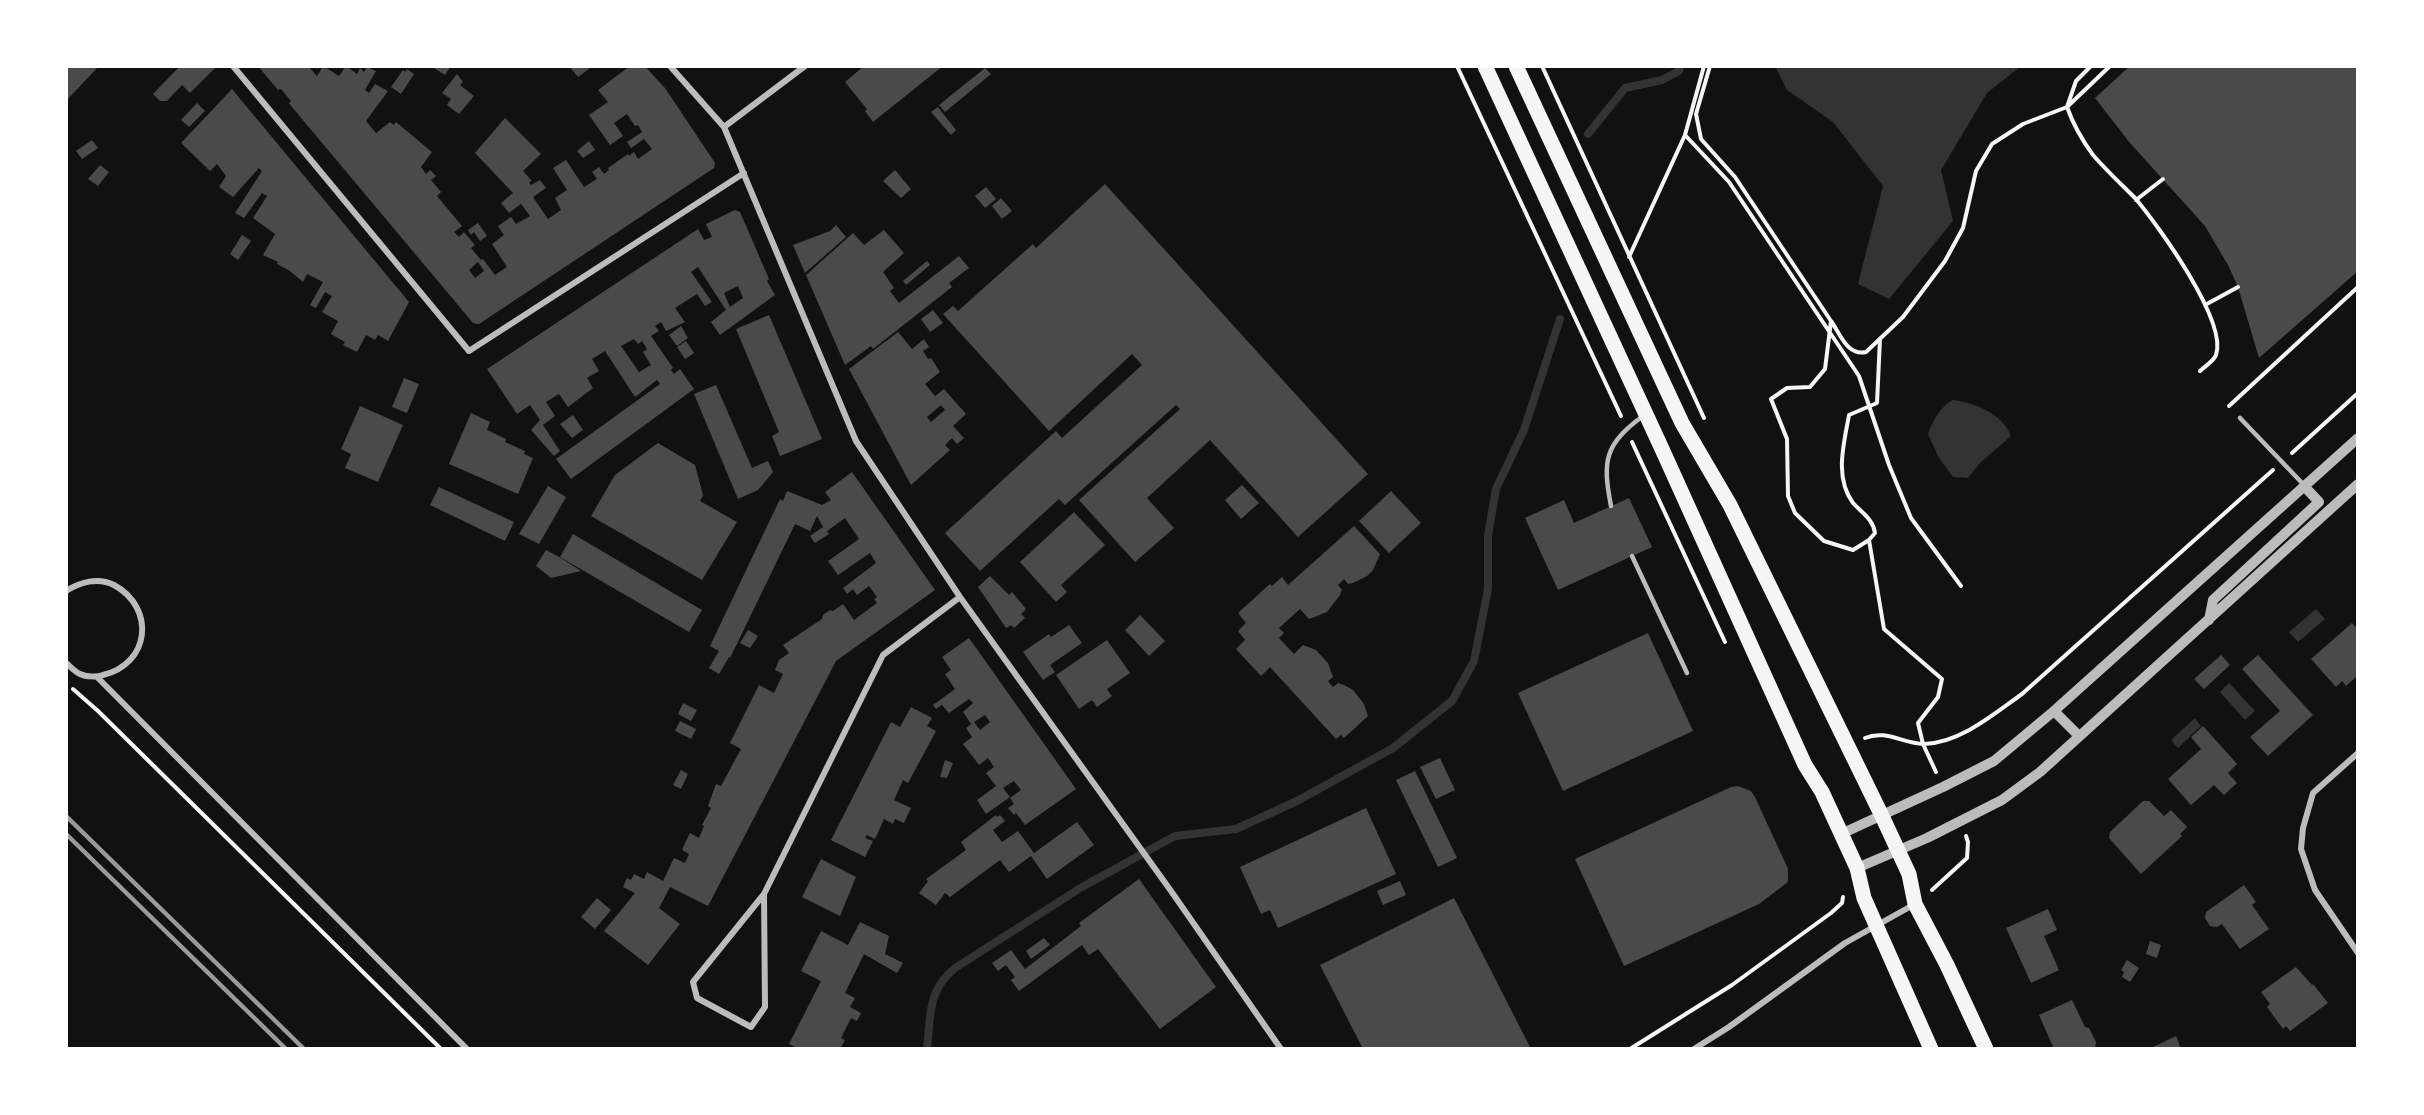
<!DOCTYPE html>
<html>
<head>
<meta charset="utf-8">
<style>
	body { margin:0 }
	#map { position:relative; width:2424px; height:1115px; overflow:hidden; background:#111; font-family:"Open Sans",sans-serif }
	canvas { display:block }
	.frame { position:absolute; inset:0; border:68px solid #fff; pointer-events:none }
</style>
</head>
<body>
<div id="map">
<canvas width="2424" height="1115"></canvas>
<div class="frame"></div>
</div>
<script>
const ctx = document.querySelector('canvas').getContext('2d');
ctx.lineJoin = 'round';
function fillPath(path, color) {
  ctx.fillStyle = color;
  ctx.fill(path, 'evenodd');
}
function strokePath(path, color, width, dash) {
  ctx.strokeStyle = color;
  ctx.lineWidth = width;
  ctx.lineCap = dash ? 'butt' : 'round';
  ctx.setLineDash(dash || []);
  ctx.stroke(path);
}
const water = new Path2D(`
	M1775 66H2021L1987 93 1941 170 1953 221 1889 299 1858 284 1883 186 1833 122 1787 90Z
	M1952 400C1974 402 2003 414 2011 436L1980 463 1968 478 1953 477 1939 458 1928 434C1933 420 1940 408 1952 400Z
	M2316 609 2325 619 2298 642 2289 632Z
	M2229 683 2255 711 2245 720 2220 692Z
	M2195 718 2201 726 2178 748 2171 740Z`);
const stream = new Path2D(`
	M1588 134 1625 88 1662 80 1679 71 1680 66
	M927 1049C931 1015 927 991 955 968L1082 887 1175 836 1236 829 1297 801 1393 748 1452 701 1474 661 1488 589V535L1496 489 1524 430 1560 319`);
const building = new Path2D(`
	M66 66H99L66 101Z
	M180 66 215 68 190 93 182 85 167 101H160L153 94Z
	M258 66H308L317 76 323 66 339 76 346 66 357 74 360 68 364 72 367 67 376 71 365 90 369 93 375 84 388 91 366 121 376 133 390 122 394 125 396 122 432 152 421 167 426 174 430 170 436 176 431 180 441 192 437 196 462 226 454 232 459 237 464 232 475 245 471 248 481 260 483 259 495 275 507 267 492 244 504 235 498 226 511 217 516 224 530 216 521 204 509 213 501 203 513 193 475 153 505 118 541 154 523 171 532 181 529 182 531 185 540 180 546 188 533 197 548 219 561 210 555 198 567 190 553 168 566 160 584 187 597 179 592 172 599 167 604 174 609 170 608 168 628 154 629 156 634 152 638 159 652 149 644 139 631 148 627 142 642 132 638 125 635 126 627 114 614 123 623 136 610 145 589 115 608 102 598 90 630 66H645L651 73 665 88 715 163 714 168 479 324 473 323 292 107 289 103 291 101 281 89 278 90ZM478 262 484 271 475 278 469 270Z
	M431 66H449L450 67 445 75Z
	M569 66H593L578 77Z
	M864 66H943L873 122 865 111 867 109 845 82Z
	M2130 66H2358V271L2259 358 2238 287 2229 267 2205 226 2130 143 2095 98Z
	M985 68 991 74 945 112 939 105Z
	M407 69 414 74 401 94 391 87 403 70 405 72Z
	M457 74 463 82 460 85 474 96 459 114 447 105 451 99 442 93Z
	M232 89 409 302 388 341 378 335 375 340 366 335 357 352 343 345 345 342 331 334 338 321 322 312 332 296 325 292 316 308 310 305 323 282 307 274 303 282 290 271 277 264 278 262 263 255 275 234 253 218 267 196 262 193 244 218 235 213 262 171 259 168 233 197 219 187 226 176 217 164 210 171 181 143Z
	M197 103 205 111 189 127 181 120Z
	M938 107 956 130 951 135 931 112Z
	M92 140 98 148 82 159 76 151Z
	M589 141 595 150 583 158 577 151Z
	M100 165 109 172 98 186 88 179Z
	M895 170 911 189 901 198 883 181Z
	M1105 184 1368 474 1298 537 1210 440 1147 498 1174 528 1135 562 1079 500 1180 409 1176 405 1065 505 1059 499 980 571 945 533 1056 431 1062 438 1142 365 1132 354 1049 431 943 314 953 306 958 311 1033 244 1036 248Z
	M986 187 996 199 985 208 975 196Z
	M1001 198 1012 211 1002 219 992 206Z
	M735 210 740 212 769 279 767 281 775 295 720 335 711 322 726 310 698 267 691 272 712 302 705 306 697 294 675 308 685 322 666 331 661 322 655 326 659 331 651 336 673 368 671 370 674 374 680 369 694 389 571 479 556 459 660 384 657 380 635 397 605 351 592 359 599 371 587 378 593 388 568 407 559 394 546 402 555 416 543 425 560 451 554 456 531 430 540 420 530 405 517 414 487 369 698 229 704 240 712 237 706 224ZM738 286 743 298 730 307 724 293ZM634 339 638 344 642 341 647 349 643 352 651 365 639 372 621 346Z
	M478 223 487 236 480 241 474 232 471 235 468 230Z
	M836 225 846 237 805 273 793 245 830 231Z
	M884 230 904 253 883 272 894 288 890 291 899 303 959 256 969 268 949 283 952 287 873 349 871 346 845 365 806 275 853 233 864 245Z
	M242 235 251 241 238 260 230 254Z
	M927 261 930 265 906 285 903 281Z
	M933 310 943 323 930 332 921 319Z
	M769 315 822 439 780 456 772 436 779 432 736 329Z
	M681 326 688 338 677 346 669 335Z
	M898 332 912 349 924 339 929 347 923 351 928 359 931 358 940 372 925 384 935 396 944 389 966 414 953 426 964 438 957 444 952 438 945 445 950 450 911 485 849 369ZM941 405 945 410 931 422 927 417Z
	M686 341 694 353 685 359 677 347Z
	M404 378 419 384 407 413 392 407Z
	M716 385 752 468 768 461 773 472 758 490 738 499 694 394Z
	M360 406 403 425 378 482 345 468 351 454 341 449Z
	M471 413 490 422 487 430 506 439 505 442 525 451 524 454 533 458 518 494 449 464Z
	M573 415 583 430 572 438 560 424Z
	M658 443 695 465 703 495 700 501 737 522 702 580 591 516 615 475Z
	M852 472 935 590 836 661 708 906 670 887 659 908 680 924 648 965 604 931 635 893 623 887 627 878 631 880 634 874 644 879 647 872 663 881 674 858 685 863 689 854 682 850 686 841 690 833 699 838 704 826 702 825 711 808 708 806 716 784 721 786 741 749 730 743 759 685 774 693 783 674 775 670 779 660 789 653 783 645 822 619 823 615 830 610 833 611 843 604 854 620 877 603 874 599 877 597 869 586 857 595 853 589 847 594 843 588 876 563 870 553 838 575 828 561 859 539 845 518 827 531 829 534 815 543 810 536 823 527 817 516 810 531 795 524 730 658 729 657 719 674 709 668 719 651 710 646 780 499 783 501 787 491 822 505 831 500 825 492Z
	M1242 485 1259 503 1241 519 1225 500Z
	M548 486 566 497 539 544 519 534Z
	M439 487 514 522 505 541 430 505Z
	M1391 491 1421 523 1389 553 1359 521Z
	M1629 498 1652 547 1558 590 1525 518 1564 500 1574 523Z
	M1074 512 1105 545 1061 585 1067 592 1056 602 1020 562Z
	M1354 526 1380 554 1373 570 1367 576 1353 583 1348 584 1344 579 1338 585 1342 590 1340 595 1327 612 1309 619 1300 609 1279 628 1284 633 1279 638 1294 654 1303 645 1316 650 1328 663 1333 677 1328 681 1333 687 1338 683 1346 686 1353 690 1364 704 1368 716 1344 738 1341 735 1336 739 1270 667 1261 676 1236 649 1245 640 1238 631 1246 623 1238 613 1270 584 1272 586 1282 577 1288 585Z
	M573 534 702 610 689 632 560 557Z
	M546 550 561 558 581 571 551 578 536 566Z
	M990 576 1009 595 1012 592 1026 609 1021 614 1025 618 1014 628 1011 625 1006 628 978 587Z
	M1140 615 1165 641 1149 656 1125 630Z
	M2352 623 2358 630V675L2346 686 2342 681 2336 687 2311 659Z
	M1069 625 1082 643 1050 665 1055 672 1043 680 1023 652 1049 634 1051 637Z
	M748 630 758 636 750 648 740 643Z
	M1648 633 1693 731 1563 791 1518 693Z
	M969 638 1076 789 1025 825 1016 813 1014 815 1008 808 1014 804 1010 798 1021 790 1014 781 1003 788 1010 797 986 814 977 800 996 786 986 773 994 767 988 758 979 765 963 744 972 737 966 728 971 724 963 712 973 703 969 699 949 713 942 705 936 709 933 705 955 689 945 674 951 670 942 657ZM985 715 990 722 980 730 974 722Z
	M1107 640 1130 673 1107 689 1112 696 1097 707 1092 700 1079 709 1056 675Z
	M2221 655 2230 665 2204 689 2194 679Z
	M2258 655 2313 715 2268 756 2250 737 2280 711 2242 669Z
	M683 703 697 710 691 721 678 714Z
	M911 707 932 718 927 726 936 731 908 783 903 780 894 800 911 808 904 823 895 819 893 824 884 819 875 839 867 835 865 838 873 841 865 857 831 840 891 722 900 727Z
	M680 721 696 729 691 739 675 731Z
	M2203 726 2237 764 2228 773 2237 783 2224 795 2214 785 2191 805 2168 779 2201 749 2191 737Z
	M1440 758 1455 790 1436 799 1420 767Z
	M945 760 953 763 947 778 940 777Z
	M681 770 688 774 681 789 673 785Z
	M1415 771 1457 858 1438 867 1396 780Z
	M1738 786 1751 791 1755 797 1788 869V882L1759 904 1624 966 1575 859 1731 787Z
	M2143 801H2149L2164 816 2171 810 2187 827 2180 834 2182 836 2141 874 2109 838 2110 832Z
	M1366 808 1396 874 1278 928 1270 910 1261 914 1240 867Z
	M996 815 997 817 1000 815 1005 821 993 830 1002 842 1018 831 1034 853 1077 822 1094 845 1047 879 1031 856 1009 872 1000 860 950 897 945 893 936 905 919 893 928 881 926 879 966 850 961 842Z
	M821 859 856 877 840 916 802 897Z
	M1139 879 1216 987 1160 1029 1098 949 1089 955 1082 945 1019 991 1011 980 1015 977 1006 965 998 971 992 963 1011 950 1025 969 1081 926 1079 923Z
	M1400 881 1406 895 1383 905 1377 891Z
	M2244 885 2256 902 2252 905 2269 929 2240 949 2222 924 2217 927 2210 926 2205 918 2206 912Z
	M597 898 611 910 595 929 581 917Z
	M1454 898 1531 1049H1363L1320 965Z
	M2048 909 2057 930 2044 936 2059 970 2031 983 2006 928Z
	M860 922 889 936 885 954 903 963 897 973 864 954 845 993 855 998 850 1007 861 1013 857 1021 851 1018 841 1038 845 1040 840 1049H799L789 1044 821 981 801 971 821 931 848 945Z
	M1044 938 1050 945 1031 959 1026 951Z
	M2150 941 2161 945 2157 958 2146 954Z
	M2127 960 2139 968 2130 982 2122 977 2124 972 2121 970Z
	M2296 967 2312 985 2313 984 2328 1003 2290 1031 2286 1026 2283 1029 2267 1007 2270 1004 2261 992Z
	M2072 1000 2085 1027 2089 1028 2096 1042 2095 1049H2054L2039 1015Z
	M2176 1036 2181 1049H2149Z`);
const path = new Path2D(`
	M1457 66 1621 416
	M1542 66 1704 418
	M1710 66 1696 114 1701 139 1735 177 1831 321 1825 369 1810 387 1787 388 1771 399 1787 439 1788 496 1795 513 1824 541 1853 550 1869 540 1875 533C1873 519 1862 513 1853 503 1834 477 1844 444 1849 415L1877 403 1880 339
	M2091 66 2076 81 2067 107C2073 124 2082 140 2093 155 2106 170 2121 184 2135 198 2157 224 2228 321 2216 355 2214 361 2205 366 2200 371
	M1685 135 1729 182 1859 376 1889 465 1911 518 1961 586
	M2136 200 2163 179
	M1629 257 1685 135 1704 66
	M2205 305 2238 287
	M1831 321C1841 335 1847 356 1866 352L1903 317 1945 261 1963 228 1976 171 1992 144 2023 124 2067 107 2110 66
	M2229 406 2358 287
	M1632 442 1725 642
	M2292 453 2358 393
	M1869 540 1884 629 1942 679 1938 697 1918 723 1923 744 1936 772
	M73 689 98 711 441 1049
	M1865 738C1886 729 1903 744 1924 744 1960 743 1994 714 2022 694L2273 470
	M1932 890 1967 858 1968 842 1966 836
	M1630 1049 1732 985 1831 913 1842 903 1843 897`);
const service = new Path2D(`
	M2240 418 2304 485
	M1611 506C1602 460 1605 444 1643 416
	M1632 556 1687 673`);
const minor = new Path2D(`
	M233 66 469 351 744 173
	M670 66 724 127 856 441 960 597 1171 891 1281 1049
	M724 127 805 66
	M66 591C80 582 98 577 114 585 156 608 150 664 103 675 97 677 86 677 80 674 75 672 70 666 66 663
	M97 677 467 1049
	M2358 753 2313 793 2303 828 2301 849 2315 890 2358 953
	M764 894 765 1007 751 1027 697 998 693 982 764 894 883 655 960 597
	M1694 1049 1729 1027 1845 943 1915 904`);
const tertiary = new Path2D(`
	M2209 620 2213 600 2319 502 2304 486
	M2054 711 2079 736
	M1841 834 1943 787 1994 761 2054 711 2358 438
	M1857 868 1927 838 2002 800 2040 772 2358 484`);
const primary = new Path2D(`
	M1485 66 1662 449 1805 765 1822 792 1857 868 1864 898 1931 1049
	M1516 66 1682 423 1730 505 1882 816 1909 874 1915 904 1947 965 1986 1049`);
const rail = new Path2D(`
	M66 816 304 1049
	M66 834 286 1049`);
fillPath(water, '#333');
strokePath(stream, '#333', 8);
fillPath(building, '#4a4a4a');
strokePath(path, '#f5f5f5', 4);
strokePath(service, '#bcbcbc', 4.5);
strokePath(minor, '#bcbcbc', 6);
strokePath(tertiary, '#bcbcbc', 10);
strokePath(primary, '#f5f5f5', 15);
strokePath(rail, '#9a9a9a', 4.5);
</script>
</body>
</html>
